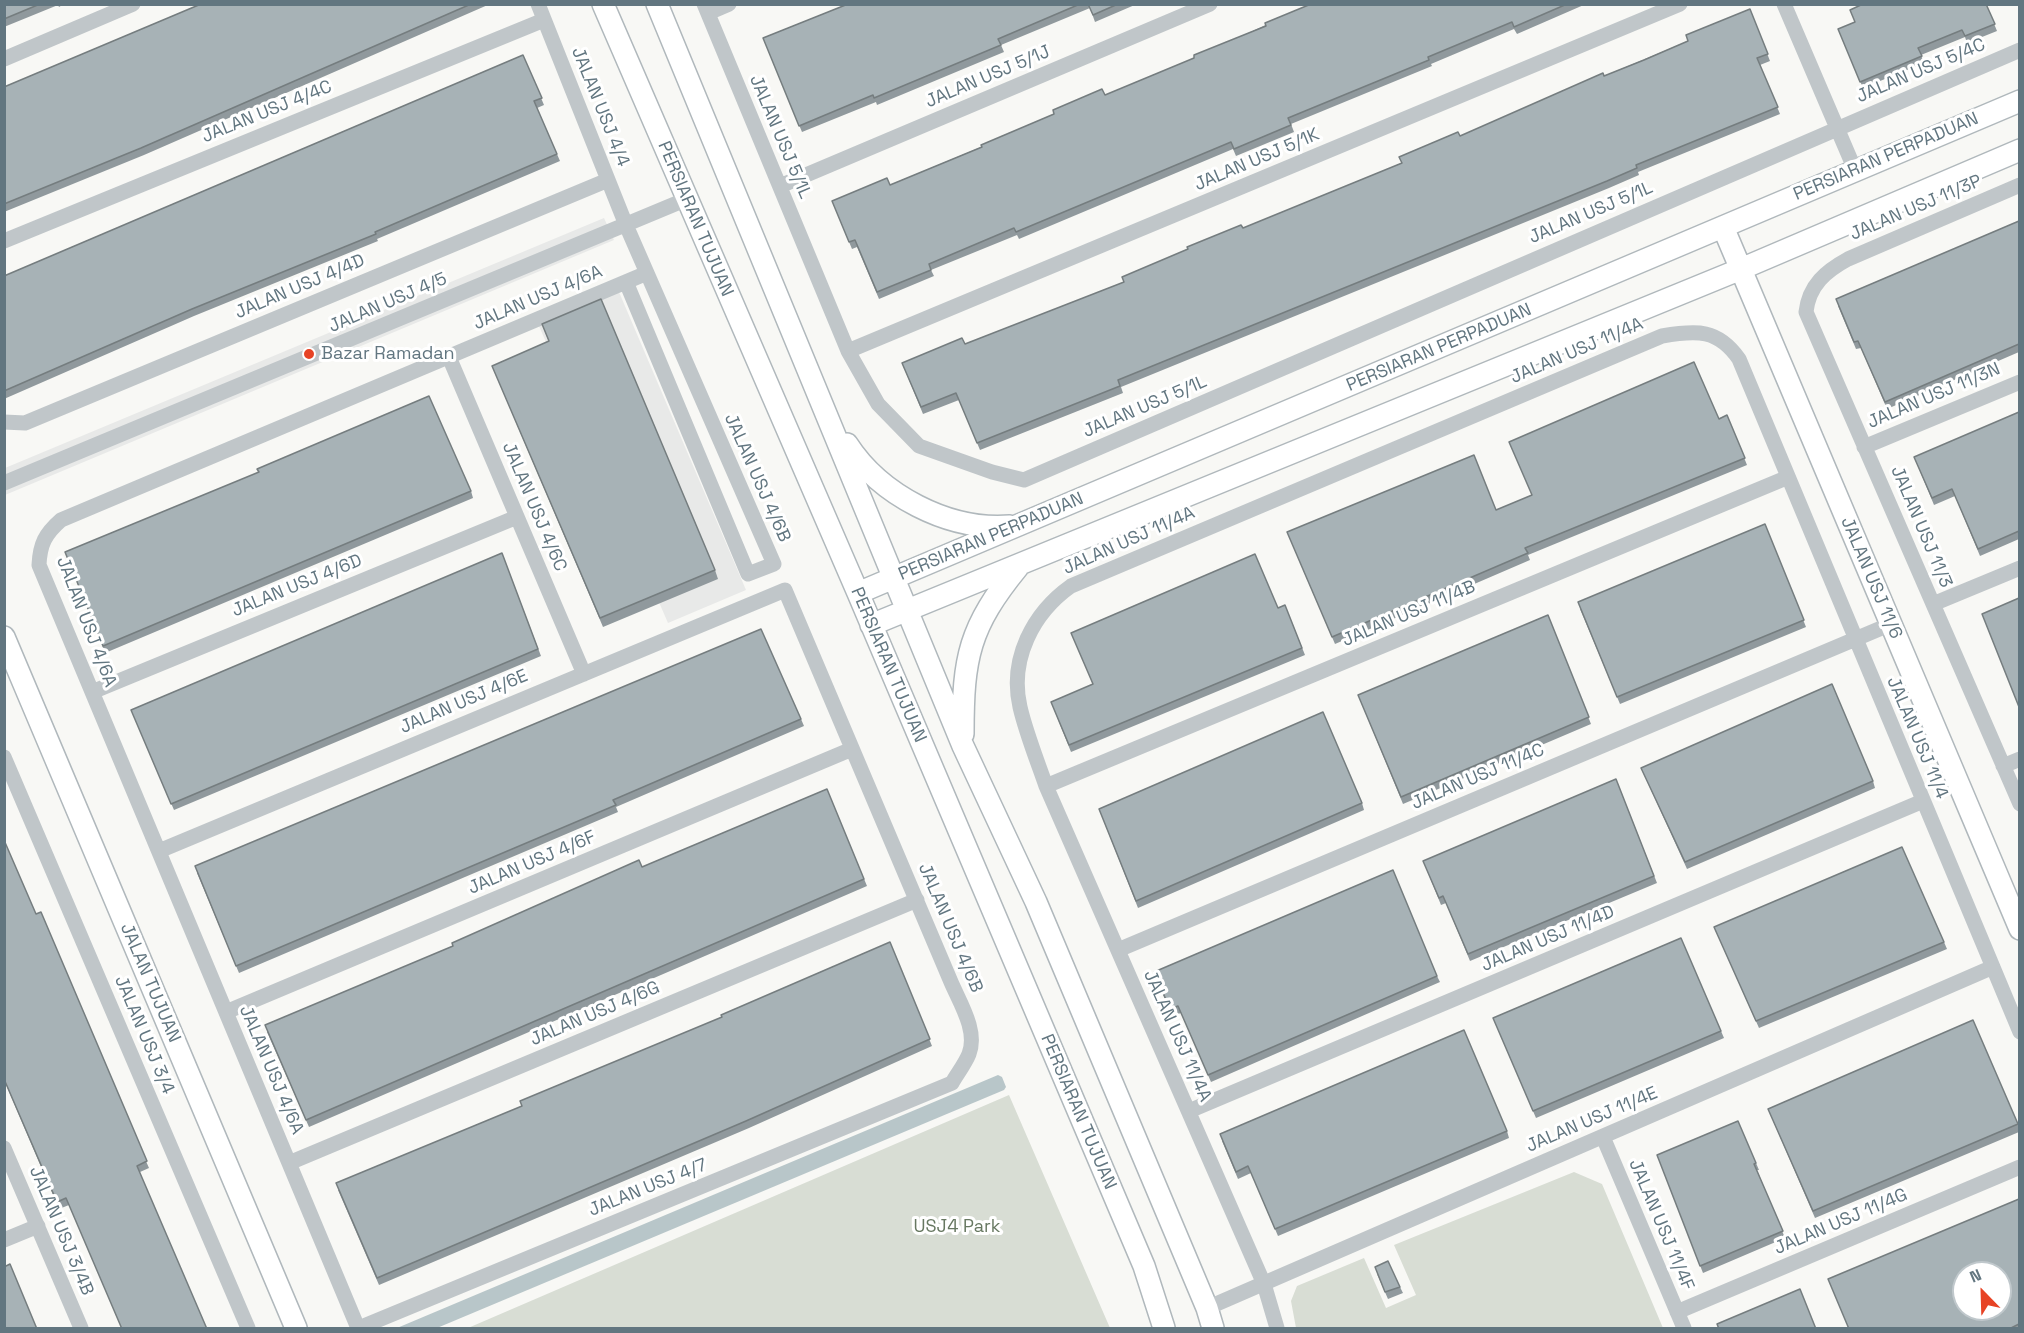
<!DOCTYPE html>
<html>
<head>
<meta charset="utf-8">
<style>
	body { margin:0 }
	#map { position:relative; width:2024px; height:1333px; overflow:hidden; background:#f8f8f5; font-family:"Space Grotesk",sans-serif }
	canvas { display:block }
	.frame { position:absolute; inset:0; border:6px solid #627680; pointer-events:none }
	.north { position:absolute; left:1952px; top:1261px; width:60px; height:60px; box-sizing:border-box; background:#fff; border:2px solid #c0c8cc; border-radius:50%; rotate:337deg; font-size:16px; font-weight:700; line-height:24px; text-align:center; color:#627680 }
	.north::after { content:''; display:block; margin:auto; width:21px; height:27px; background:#e74325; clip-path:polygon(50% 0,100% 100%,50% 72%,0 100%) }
</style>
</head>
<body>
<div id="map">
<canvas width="2024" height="1333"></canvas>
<div class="frame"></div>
<div class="north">N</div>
</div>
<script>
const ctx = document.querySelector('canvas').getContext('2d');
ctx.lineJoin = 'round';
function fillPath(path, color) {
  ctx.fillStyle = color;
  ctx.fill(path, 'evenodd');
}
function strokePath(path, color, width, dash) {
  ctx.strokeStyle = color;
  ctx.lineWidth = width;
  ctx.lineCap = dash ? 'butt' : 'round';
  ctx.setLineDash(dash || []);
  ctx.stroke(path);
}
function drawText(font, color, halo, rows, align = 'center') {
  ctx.font = font + ' "Space Grotesk",sans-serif';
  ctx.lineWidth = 6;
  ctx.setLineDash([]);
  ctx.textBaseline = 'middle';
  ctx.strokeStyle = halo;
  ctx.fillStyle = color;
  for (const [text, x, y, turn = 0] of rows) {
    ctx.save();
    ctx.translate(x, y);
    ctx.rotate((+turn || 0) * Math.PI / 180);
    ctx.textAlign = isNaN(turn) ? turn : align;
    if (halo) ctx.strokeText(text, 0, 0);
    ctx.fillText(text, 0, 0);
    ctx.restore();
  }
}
const built = new Path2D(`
	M604 218 614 240 5 495V468Z
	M619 292 746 590 668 623 539 326Z`);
const green = new Path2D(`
	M1009 1095 1110 1328H468Z
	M1574 1172 1602 1184 1663 1328H1296L1291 1301 1297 1286 1364 1258 1386 1308 1416 1295 1394 1245Z`);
const water = new Path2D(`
	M998 1075 1002 1077 1006 1087 1004 1090 437 1328H397Z`);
const street = new Path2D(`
	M538 4 626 225 774 564 748 574 626 282
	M704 4 848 351 878 404 919 446 992 472 1024 480 2020 50
	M1784 4 1855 170
	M708 13 729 4
	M4 59 133 4
	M2020 185 1848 259C1826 271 1809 285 1806 312L2020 804
	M780 186 1210 4
	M4 241 544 20
	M848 351 1680 4
	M449 357 584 674
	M4 422 25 423 608 180
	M1864 447 2020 382
	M4 483 687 199
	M1933 604 2020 568
	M92 692 517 517
	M4 757 248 1328
	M2003 766 2020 759
	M1046 786 1786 478
	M159 851 785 590 951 982C960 1003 978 1031 969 1054 965 1064 957 1074 952 1083L359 1328
	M1118 950 1891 624
	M226 1012 852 749
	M1189 1111 1923 801
	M1603 1137 1684 1328
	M4 1148 81 1328
	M289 1163 917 900
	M4 1240 38 1226
	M1207 1308 1993 967
	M1677 1312 2020 1167
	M358 1328 39 565C40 544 45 534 61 520L647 273
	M1277 1328 1264 1284 1046 786C1037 760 1026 733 1020 707 1009 659 1033 613 1071 586L1662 336C1697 330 1718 329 1739 359L2020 1032`);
const secondary = new Path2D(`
	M603 4 858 593 1144 1266 1164 1328
	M657 4 963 746 1036 902 1207 1308 1213 1328
	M1723 227 2020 929
	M847 444C880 495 948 531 1010 526
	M858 593 2020 101
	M871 625 1741 269 2020 150
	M4 637 296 1328
	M963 734C963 657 969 627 1018 567`);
const wall = new Path2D(`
	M4 4H64L59 7 58 5 4 27Z
	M201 4H490L144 155 4 212V87Z
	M848 4H1137L1095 22 1090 8 1001 45 1004 52 877 105 876 102 802 132 763 38Z
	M1311 4H1586L1517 34 1514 29 1431 64 1432 66 1291 124 1294 132 1236 156 1233 149 1019 239 1017 235 931 270 934 276 879 299 857 247 852 249 832 201 890 185 1194 58Z
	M1986 4 1997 31 1967 43 1965 37 1921 55 1924 63 1863 88 1841 36 1855 22Z
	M1750 9 1770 61 1760 65 1780 114 1638 172 1639 175 1609 188 1121 387 1123 393 980 450 959 400 923 414 902 363 965 344 1124 282 1243 228 1402 163 1460 136 1688 41Z
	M523 55 544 105 537 108 560 161 377 239 378 241 194 316 4 399V276Z
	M2019 221V352L1887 409 1861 348 1856 349 1838 306Z
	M542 324 715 570 718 579 603 627 492 366 549 342Z
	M2019 412V539L1980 556 1955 496 1934 505 1917 464Z
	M1727 415 1747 465 1528 555 1530 560 1335 644 1290 539 1496 510Z
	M471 491 473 498 105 653 65 552Z
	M1765 524 1806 627 1620 704 1580 609Z
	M502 553 541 656 174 810 134 717Z
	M1285 605 1305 655 1071 752 1051 702Z
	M1548 615 1591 724 1403 804 1361 702Z
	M801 719 804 726 616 807 618 812 239 973 197 873Z
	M1641 768 1873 781 1875 788 1687 869Z
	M1616 779 1657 883 1470 961 1446 903 1441 905 1426 868Z
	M827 789 867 886 309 1127 267 1032 642 867Z
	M1362 803 1364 810 1138 908 1099 809Z
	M36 914 149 1168 140 1172 122 1329 69 1205 59 1209 4 1080Z
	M1714 927 1944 942 1947 949 1759 1028Z
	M890 942 932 1046 749 1128 379 1285 338 1190Z
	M1437 976 1440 982 1211 1082 1181 1013 1172 1016 1156 978Z
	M1496 1025 1721 1031 1724 1038 1536 1118Z
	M1768 1109 2018 1124 2019 1132 1815 1218Z
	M1507 1131 1509 1138 1278 1236 1251 1173 1238 1179 1222 1141Z
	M1657 1155 1756 1163 1759 1170H1757L1785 1238 1703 1273Z
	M2019 1199V1329H1849Z
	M1377 1274 1400 1287 1403 1293 1388 1299Z`);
const building = new Path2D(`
	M4 4H40L4 19Z
	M201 4H471L141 148 4 204V87Z
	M848 4H1080L998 39 1001 45 874 98 873 95 799 126 763 38Z
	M1088 4H1118L1093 15Z
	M1311 4H1567L1514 27 1512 22 1428 57 1429 60 1288 118 1291 125 1234 149 1231 142 1016 232 1014 228 929 264 931 270 877 292 855 240 849 242 832 201 887 178 890 185 982 147 981 145 1054 114 1053 110 1102 89 1105 95 1194 58V55L1266 26 1265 23Z
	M1863 4H1986L1995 24 1965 36 1962 30 1918 48 1922 56 1860 82 1838 29 1855 22 1850 10Z
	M1750 9 1768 54 1757 58 1778 107 1636 165 1637 168 1607 181 1118 380 1120 386 977 443 956 393 921 407 902 363 962 338 965 344 1124 282 1122 277 1188 249 1187 247 1241 225 1243 228 1402 163 1399 157 1458 132 1460 136 1603 73 1604 76 1644 60 1688 41 1686 35Z
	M523 55 542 98 534 101 557 154 375 232 376 234 192 309 4 391V276Z
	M2019 221V344L1885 402 1858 341 1854 342 1836 299Z
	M601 299 715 570 600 618 492 366 549 341 542 324Z
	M1694 362 1719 419 1727 415 1745 458 1525 548 1528 553 1332 637 1287 532 1474 455 1496 510 1532 495 1509 442Z
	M429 396 471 491 103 646 65 552 259 472 257 469Z
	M2019 412V531L1978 549 1952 489 1932 498 1914 457Z
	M1765 524 1804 620 1617 697 1578 602Z
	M502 553 538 649 171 804 131 710Z
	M1255 554 1278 608 1285 605 1302 648 1069 745 1051 702 1093 684 1071 633Z
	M2019 598V707L1982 614Z
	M1548 615 1589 717 1401 797 1358 695Z
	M761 629 801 719 613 800 616 805 236 966 195 866Z
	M1832 684 1873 781 1685 862 1641 768Z
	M1323 712 1362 803 1136 901 1099 809Z
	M1616 779 1654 876 1468 954 1443 896 1439 898 1423 861Z
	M827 789 864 879 306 1120 265 1025 453 946 452 943 639 860 642 867Z
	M4 840 36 914 41 912 147 1161 137 1166 207 1329H122L66 1198 57 1202 4 1079Z
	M1902 847 1944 942 1756 1021 1714 927Z
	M1393 870 1437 976 1208 1075 1178 1006 1170 1009 1154 972Z
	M1681 938 1721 1031 1533 1111 1493 1018Z
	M890 942 930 1039 746 1121 377 1278 336 1183 522 1106 520 1101 722 1017 721 1015Z
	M1973 1020 2018 1124 1813 1211 1768 1109Z
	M1464 1030 1507 1131 1275 1229 1248 1166 1236 1172 1220 1134Z
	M1738 1121 1756 1163 1754 1164 1783 1231 1700 1266 1657 1155Z
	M2019 1199V1324L2009 1329H1849L1828 1279ZM1964 1273H2000V1309H1964Z
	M1388 1261 1400 1287 1385 1292 1375 1267Z
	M10 1264 37 1329H4V1267Z
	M1800 1289 1816 1329H1719L1717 1324Z`);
const markers = [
	[309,354,6,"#e74325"]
];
const streetNames = [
	["JALAN USJ 5/4C",1921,71,-23],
	["JALAN USJ 5/1J",988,77,-23],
	["JALAN USJ 4/4",600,107,68],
	["JALAN USJ 4/4C",267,112,-22],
	["JALAN USJ 5/1L",780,137,67],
	["PERSIARAN PERPADUAN",1886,157,-23],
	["JALAN USJ 5/1K",1257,160,-23],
	["JALAN USJ 11/3P",1916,208,-23],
	["JALAN USJ 5/1L",1591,213,-23],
	["PERSIARAN TUJUAN",695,219,67],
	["JALAN USJ 4/4D",300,287,-23],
	["JALAN USJ 4/6A",538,298,-23],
	["JALAN USJ 4/5",388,303,-23],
	["PERSIARAN PERPADUAN",1439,348,-23],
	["JALAN USJ 11/4A",1577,351,-23],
	["JALAN USJ 11/3N",1934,396,-23],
	["JALAN USJ 5/1L",1145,407,-23],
	["JALAN USJ 4/6B",757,478,66],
	["JALAN USJ 4/6C",534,507,67],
	["JALAN USJ 11/3",1921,527,67],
	["PERSIARAN PERPADUAN",991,537,-23],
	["JALAN USJ 11/4A",1129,541,-24],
	["JALAN USJ 11/6",1871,578,67],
	["JALAN USJ 4/6D",297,586,-22],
	["JALAN USJ 11/4B",1409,614,-23],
	["JALAN USJ 4/6A",86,622,69],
	["PERSIARAN TUJUAN",888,665,67],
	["JALAN USJ 4/6E",464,702,-23],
	["JALAN USJ 11/4",1917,738,67],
	["JALAN USJ 11/4C",1478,777,-23],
	["JALAN USJ 4/6F",532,863,-23],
	["JALAN USJ 4/6B",950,928,67],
	["JALAN USJ 11/4D",1548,939,-23],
	["JALAN TUJUAN",150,983,67],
	["JALAN USJ 4/6G",595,1014,-23],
	["JALAN USJ 3/4",144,1035,67],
	["JALAN USJ 11/4A",1177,1036,66],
	["JALAN USJ 4/6A",271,1070,67],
	["PERSIARAN TUJUAN",1078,1112,67],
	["JALAN USJ 11/4E",1592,1120,-23],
	["JALAN USJ 4/7",648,1188,-22],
	["JALAN USJ 11/4G",1841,1222,-23],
	["JALAN USJ 11/4F",1661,1225,67],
	["JALAN USJ 3/4B",61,1231,67]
];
const poiNames = [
	["Bazar Ramadan",321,354]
];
const parkNames = [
	["USJ4 Park",957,1227]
];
fillPath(built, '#e8e9e8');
fillPath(green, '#d8ddd4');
fillPath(water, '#b8c6c9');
strokePath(secondary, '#b0b8bc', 24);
strokePath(street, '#c0c6c9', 15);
strokePath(secondary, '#fff', 21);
fillPath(wall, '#90999d');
fillPath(building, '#a7b2b6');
strokePath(building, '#757d7f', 1.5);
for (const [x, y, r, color] of markers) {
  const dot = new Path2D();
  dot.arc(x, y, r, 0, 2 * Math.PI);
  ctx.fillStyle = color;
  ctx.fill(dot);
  strokePath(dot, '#fff', 2);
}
drawText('18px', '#627680', '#fff', streetNames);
drawText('18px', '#627680', '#fff', poiNames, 'left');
drawText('18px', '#677861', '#fff', parkNames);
</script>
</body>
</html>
